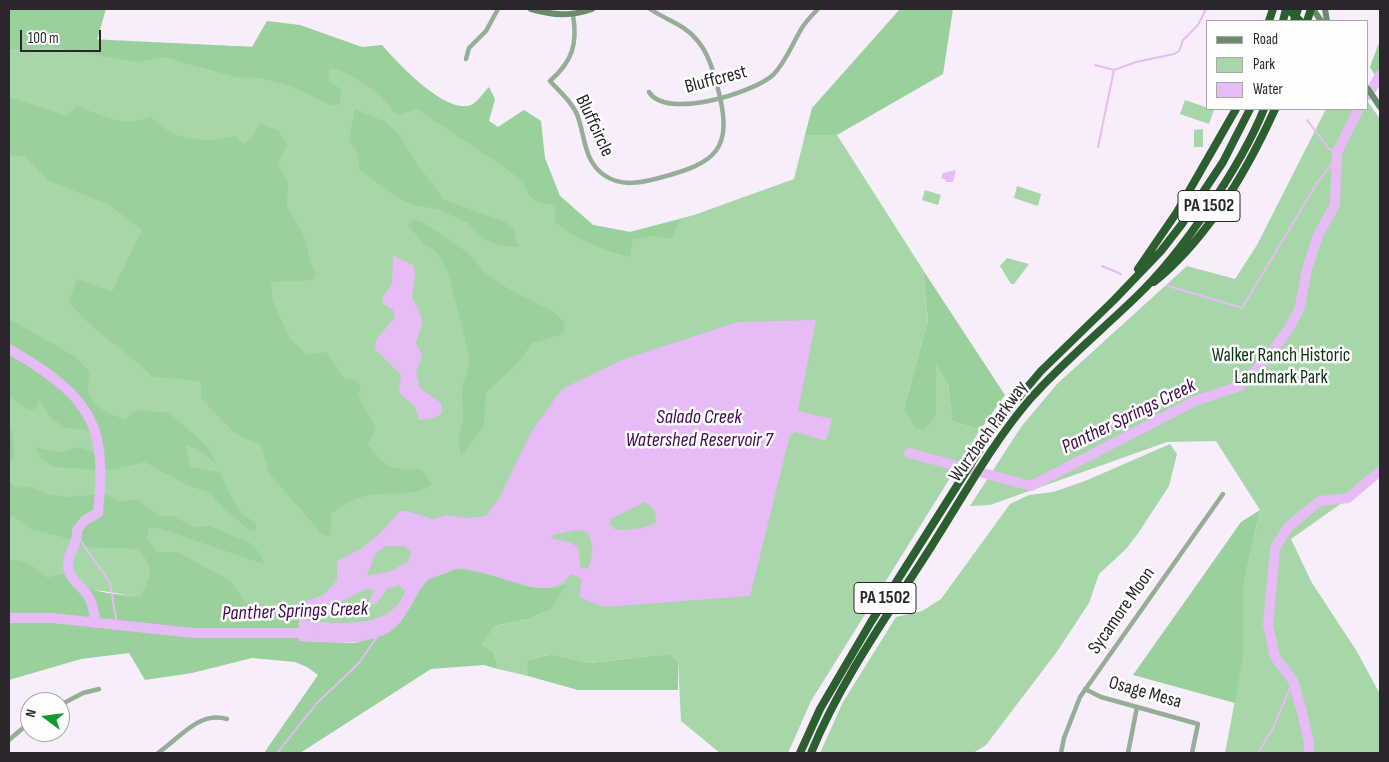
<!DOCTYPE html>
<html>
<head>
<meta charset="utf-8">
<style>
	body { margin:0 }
	#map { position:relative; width:1389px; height:762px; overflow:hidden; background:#f7edfb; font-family:"Sofia Sans Condensed",sans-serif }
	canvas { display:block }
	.frame { position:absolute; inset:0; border:10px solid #2a262b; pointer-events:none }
	.legend { position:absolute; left:1206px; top:20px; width:162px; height:90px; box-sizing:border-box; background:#fefefe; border:1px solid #a9a8aa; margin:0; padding:6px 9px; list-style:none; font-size:15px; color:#2a262b }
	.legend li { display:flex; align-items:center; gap:10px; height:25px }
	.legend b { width:25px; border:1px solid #a9a8aa }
	.north { position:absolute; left:20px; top:692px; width:50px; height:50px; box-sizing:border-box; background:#fefefe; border:1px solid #a9a8aa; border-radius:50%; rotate:285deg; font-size:14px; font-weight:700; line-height:20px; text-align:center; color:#2a262b }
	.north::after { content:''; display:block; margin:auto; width:18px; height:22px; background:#129a30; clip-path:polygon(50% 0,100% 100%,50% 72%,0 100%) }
	.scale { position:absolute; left:20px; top:30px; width:81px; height:22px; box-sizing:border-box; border:2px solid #2a262b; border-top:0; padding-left:6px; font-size:15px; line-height:18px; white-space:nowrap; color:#2a262b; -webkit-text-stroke:4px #fefefe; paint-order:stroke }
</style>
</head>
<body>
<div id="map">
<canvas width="1389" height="762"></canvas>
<div class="frame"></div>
<ul class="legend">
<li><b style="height:6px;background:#698c6a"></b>Road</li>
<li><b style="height:14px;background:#a7d6a9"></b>Park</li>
<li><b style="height:14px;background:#e7bbf6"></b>Water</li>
</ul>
<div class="north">N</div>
<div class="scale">100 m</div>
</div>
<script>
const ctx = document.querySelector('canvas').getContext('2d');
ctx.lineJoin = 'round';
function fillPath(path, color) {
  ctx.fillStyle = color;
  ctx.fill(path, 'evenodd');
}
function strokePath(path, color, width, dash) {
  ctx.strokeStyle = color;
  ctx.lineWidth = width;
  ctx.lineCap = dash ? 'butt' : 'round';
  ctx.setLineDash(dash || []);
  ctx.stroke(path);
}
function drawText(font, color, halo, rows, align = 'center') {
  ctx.font = font + ' "Sofia Sans Condensed",sans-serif';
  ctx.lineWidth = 5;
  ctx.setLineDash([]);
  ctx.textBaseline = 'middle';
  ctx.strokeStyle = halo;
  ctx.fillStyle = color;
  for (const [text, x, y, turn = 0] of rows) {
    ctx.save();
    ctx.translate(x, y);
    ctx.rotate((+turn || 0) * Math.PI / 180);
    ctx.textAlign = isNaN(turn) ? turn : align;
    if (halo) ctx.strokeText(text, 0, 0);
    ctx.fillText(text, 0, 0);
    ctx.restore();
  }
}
const green = new Path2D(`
	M9 35 276 48 360 63 526 166 593 225 630 232 694 215 794 179 805 135H837L923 270 928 320 904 408 936 414V363L948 384 952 421 980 430 811 701 788 753H720L681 721 678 661 669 654 590 663 549 654 526 661 528 676 498 669 494 652 480 645 495 626 528 619 552 609 565 583 555 588 530 587 500 577 414 602 357 643 299 618 288 621 266 619 103 591 9 584Z
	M1185 100 1214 110 1209 124 1180 114Z
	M1368 102 1380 119V476L1291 539 1312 583 1356 650 1380 694V753H1225L1243 658V588L1260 510 1216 441 1167 442 990 505 970 506 1021 427 1057 384 1187 266 1235 279 1257 245 1326 109H1368Z
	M1203 129V147H1194V130Z
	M1017 186 1041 194 1038 206 1014 198Z
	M925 190 941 195 938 205 922 200Z
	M1007 258 1029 264 1014 284H1011L1000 266Z
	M1170 444 1177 454 1169 486 1139 532 1126 549 1099 574 1089 603 1056 653 986 745 973 753H820L843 702 896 617 922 611 941 599 1010 504 1029 495 1053 492 1085 481Z`);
const forest = new Path2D(`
	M10 9H106L97 40 252 47 267 21 300 25 362 47 382 45C396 61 448 118 473 104 478 101 484 92 489 87L495 99 489 121 498 127 524 110 541 121 545 158 560 196 593 225 630 232 681 219 671 239 655 236 633 239 630 257C602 250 578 241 555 222V208L551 204 539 203 530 196 523 182 504 167 417 109 398 115C391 109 388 104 382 98 373 88 343 69 330 68L328 76 330 82 341 89 340 103 333 106 298 89 277 82 259 78 236 77 164 57 139 62 50 47 26 50 9 49Z
	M900 9H953L943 74 837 135H805L812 108Z
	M1380 40V84L1370 67Z
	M9 97 66 116 77 106C105 116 121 128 151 117 174 142 204 143 236 136L243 144 251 139 260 124 278 130 287 144 278 164 288 182 287 207 304 236 312 268 316 274 313 280 271 282 272 300 290 339 307 355 326 352 343 378 355 380 361 386 358 395 376 429 368 445C385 467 392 471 420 469L432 484C413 498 392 491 370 495 356 498 342 504 331 514V535H323L269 473 261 445 236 434 201 398V381L152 377C127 349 91 332 69 301L77 279 112 292 142 230 109 205 48 180 24 156 9 155Z
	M355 109 385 122 399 134 415 161 444 200 505 222 513 229 518 247 499 245 484 239 468 223 438 209 414 205 396 197 360 170 357 151 349 140Z
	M413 220 422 222 468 253 484 272 507 288 552 311 565 323 564 334 532 343 518 363 486 392 484 426 461 456 458 439 463 420 462 390 470 362 463 330 448 271 438 253 423 243 408 225Z
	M923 270 1005 395 980 430 952 421 948 384 936 364V414L924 430 915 428 904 408 928 320Z
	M9 319 74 356 90 372C82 403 99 409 125 420L137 410 169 413 208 447 216 464 198 449 186 445 190 467 220 472 224 484 242 514 256 523V530L251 531 224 509 210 493 187 485 145 462 111 470 54 467 40 458 36 447 60 453 80 447 103 456 101 439 86 430 64 427 51 418 39 399 36 409 28 410 9 396Z
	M9 428 12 430 14 457 9 463Z
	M9 482 17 488 28 486 47 494 65 497 106 494 118 501 138 500 160 517 172 516 194 527 209 526 250 543 261 555 264 564 156 527 149 528 147 538 157 552H177L229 580 246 602 266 619 288 621 299 617V641L357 643 400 622 428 580 457 569 500 577 530 587 555 588 566 583 552 609 528 619 495 626 481 645 494 652 498 669 484 665 431 669 300 753H264L318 675 307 667 295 662 252 658 192 673 145 680 129 653 81 659 9 680V560C26 559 35 567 47 578 77 567 73 584 93 590 108 594 126 595 141 597 152 575 155 568 138 549L88 547 62 537 30 529 15 517 9 516Z
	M1260 510 1243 588V658L1235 703 1133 675 1241 522Z
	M550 654 590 663 669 654 678 661V690H578L528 676 526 661Z`);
const water = new Path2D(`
	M956 170 953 182H945L946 180 941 178 943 173Z
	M393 255 414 266 415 277 412 297 421 315 422 323 416 343 422 356 416 372 420 388 441 403 442 413 435 418 419 420 415 407 399 393 401 375 375 349 376 340 395 317 393 310 382 303 383 297 392 284Z
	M816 320 798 411 832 419 826 441 796 432 790 435 750 596 604 607 579 597 582 579 570 574C552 609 488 566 457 569 453 569 449 572 446 573 441 575 432 577 428 580 414 592 407 624 386 634 358 647 328 641 299 641V617L306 601 324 595 337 580V561L362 548 379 534 400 511H407L433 519 447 515 466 518 486 516 499 498 533 429 562 389 624 359 738 322ZM645 502C653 507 658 513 655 523 643 530 630 529 616 530L610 525 611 519ZM576 530 588 532C593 545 594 555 588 568L581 569 578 547 569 542 551 538 554 535ZM386 546H405L411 552 408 561 391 571 367 576 375 554ZM399 585 405 591C392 630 338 624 305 620L307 614 314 610H325L366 589 374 590 369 602 373 605 377 603 387 589Z`);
const stream = new Path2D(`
	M1095 65 1114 70
	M1307 120 1329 149 1337 152
	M1098 147 1114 70 1136 62 1174 54 1179 51 1183 40 1198 25 1206 9
	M1102 266 1121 274
	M1168 286 1242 308 1317 183 1336 159
	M78 537 110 583 117 625
	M277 753 317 703 359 663 379 634
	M1258 753 1273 728 1293 681`);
const river = new Path2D(`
	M1368 95 1380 75
	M9 349C15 353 22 357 29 361 97 404 106 435 98 513L85 520 77 530C79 543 66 554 68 568 70 580 82 586 88 596 93 603 94 614 96 623
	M909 453 1031 486 1195 401 1240 386 1266 360 1288 330 1299 310 1307 269 1318 235 1335 205 1337 152 1359 109
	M9 618H52L194 633H312
	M1309 753V743L1302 712 1293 681 1275 657 1268 625 1275 548 1288 527 1320 501 1348 498 1380 471`);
const street = new Path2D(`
	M573 15C578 44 572 62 550 81 560 92 573 103 578 117 585 137 584 161 604 175 621 187 640 183 659 178 716 163 734 150 718 89 713 71 709 54 697 40 684 24 666 20 650 9
	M466 59 469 48 486 31 498 9
	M649 92C666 120 753 93 773 75 785 63 791 47 799 33 803 24 811 16 818 9
	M1085 689 1101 697 1198 724 1192 753
	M60 705 83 693 99 689
	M9 740 30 722
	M158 753C180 738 198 711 227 719
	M1061 753 1064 738 1080 697 1223 494
	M1128 753 1137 707`);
const secondary = new Path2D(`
	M531 9C553 15 570 17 592 9
	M1313 9 1321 21
	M1325 9 1327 21
	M1368 89 1380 107`);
const highway = new Path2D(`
	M1288 9 1300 21
	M1269 21 1273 9
	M1283 21 1286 9
	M1307 21 1311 9
	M1138 269 1177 212 1236 109
	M1154 282C1208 238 1247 171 1275 109
	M800 753 820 709 871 622 996 424 1041 371 1114 300 1161 251 1182 224 1223 162 1250 109
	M811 753C841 680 889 613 931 547 963 497 992 443 1031 398 1064 361 1102 330 1137 296 1182 253 1241 166 1264 109`);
const highwayBridge = new Path2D(`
	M1294 21 1298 9`);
const shields = [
	[1209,206,62],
	[885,598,62]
];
const shieldNames = [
	["PA 1502",1209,206],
	["PA 1502",885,598]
];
const streetNames = [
	["Bluffcrest",716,80,-15],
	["Bluffcircle",594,126,65],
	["Wurzbach Parkway",989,432,-54],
	["Sycamore Moon",1122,611,-55],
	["Osage Mesa",1145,693,16]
];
const parkNames = [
	["Walker Ranch Historic",1281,356],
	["Landmark Park",1281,378]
];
const waterNames = [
	["Panther Springs Creek",1129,417,-26],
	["Salado Creek",699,418],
	["Watershed Reservoir 7",699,441],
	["Panther Springs Creek",295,612,-2]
];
fillPath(green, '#a7d6a9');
fillPath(forest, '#99d09b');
fillPath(water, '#e7bbf6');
strokePath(stream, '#e7bbf6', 2);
strokePath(river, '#e7bbf6', 10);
strokePath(street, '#96ad96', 4.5);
strokePath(secondary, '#698c6a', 6);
strokePath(highway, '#2c5f30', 8);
strokePath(highwayBridge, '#2c5f30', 8);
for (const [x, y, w] of shields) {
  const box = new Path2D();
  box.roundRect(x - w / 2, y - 15.5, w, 31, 4);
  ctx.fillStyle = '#fefefe';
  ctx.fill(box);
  strokePath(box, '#2a262b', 1);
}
drawText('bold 18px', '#2a262b', null, shieldNames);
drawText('19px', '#2a262b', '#fefefe', streetNames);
drawText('19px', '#0b3310', '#fefefe', parkNames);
drawText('italic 20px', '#410950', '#fefefe', waterNames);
</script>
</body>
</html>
